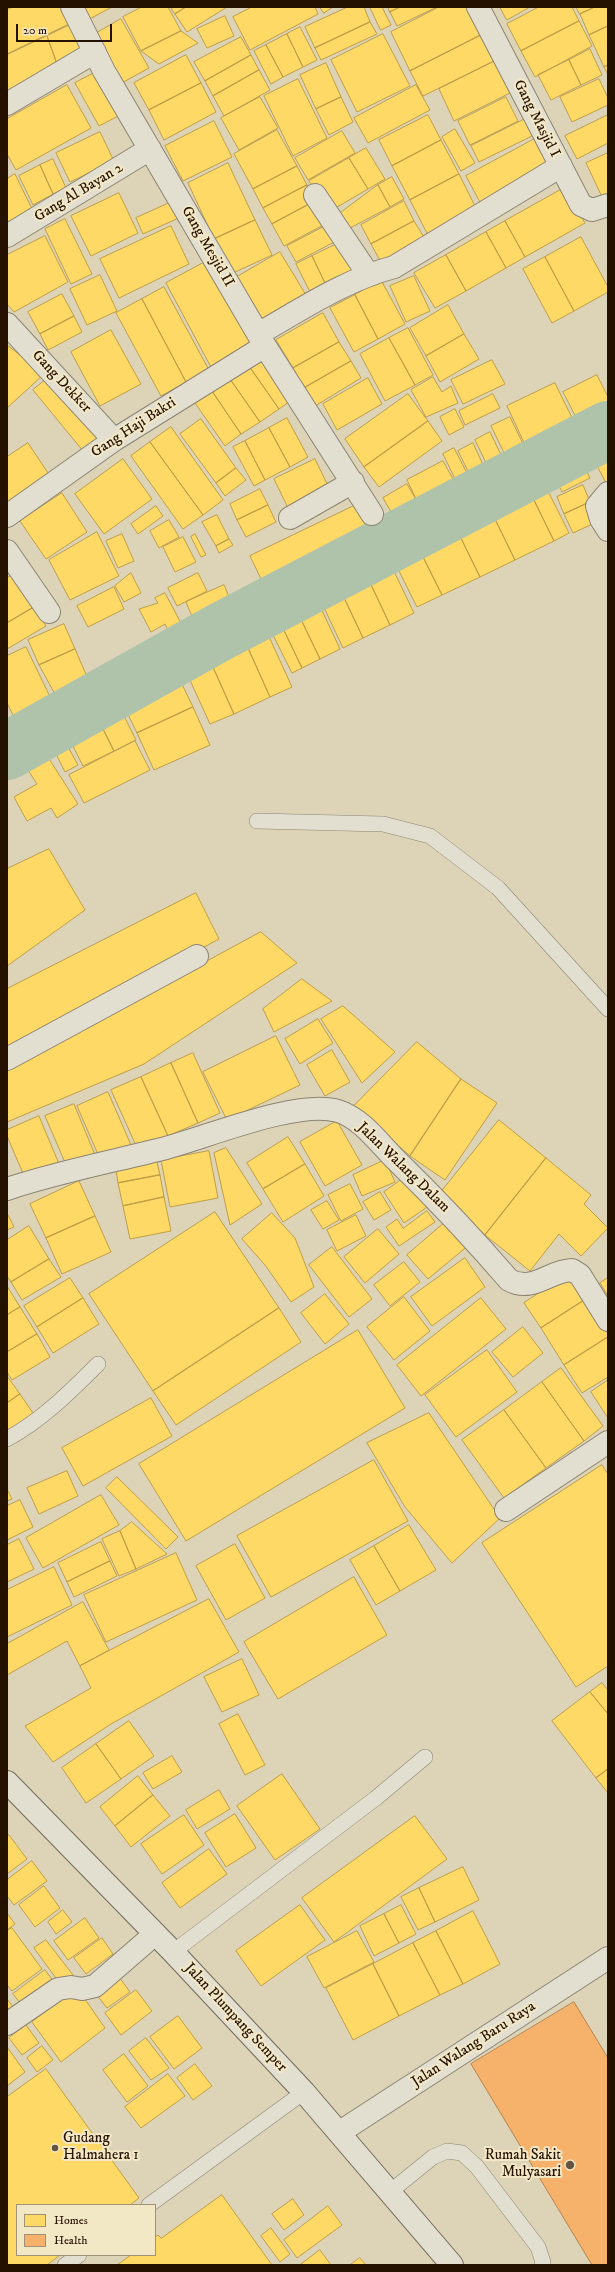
<!DOCTYPE html>
<html>
<head>
<meta charset="utf-8">
<style>
	body { margin:0 }
	#map { position:relative; width:615px; height:2272px; overflow:hidden; background:#ddd4b7; font-family:"IM FELL DW Pica",serif }
	canvas { display:block }
	.frame { position:absolute; inset:0; border:8px solid #251100; pointer-events:none }
	.legend { position:absolute; left:16px; top:2204px; width:140px; height:52px; box-sizing:border-box; background:#f3e8c6; border:1px solid #a19277; margin:0; padding:5px 7px; list-style:none; font-size:12px; color:#251100 }
	.legend li { display:flex; align-items:center; gap:8px; height:20px }
	.legend b { width:20px; border:1px solid #a19277 }
	.scale { position:absolute; left:16px; top:24px; width:96px; height:18px; box-sizing:border-box; border:2px solid #251100; border-top:0; padding-left:5px; font-size:12px; line-height:14px; white-space:nowrap; color:#251100; -webkit-text-stroke:3px #f3e8c6; paint-order:stroke }
</style>
</head>
<body>
<div id="map">
<canvas width="615" height="2272"></canvas>
<div class="frame"></div>
<ul class="legend">
<li><b style="height:11px;background:#ffd966"></b>Homes</li>
<li><b style="height:11px;background:#f6b26b"></b>Health</li>
</ul>
<div class="scale">20 m</div>
</div>
<script>
const ctx = document.querySelector('canvas').getContext('2d');
ctx.lineJoin = 'round';
function fillPath(path, color) {
  ctx.fillStyle = color;
  ctx.fill(path, 'evenodd');
}
function strokePath(path, color, width, dash) {
  ctx.strokeStyle = color;
  ctx.lineWidth = width;
  ctx.lineCap = dash ? 'butt' : 'round';
  ctx.setLineDash(dash || []);
  ctx.stroke(path);
}
function drawText(font, color, halo, rows, align = 'center') {
  ctx.font = font + ' "IM FELL DW Pica",serif';
  ctx.lineWidth = 4;
  ctx.setLineDash([]);
  ctx.textBaseline = 'middle';
  ctx.strokeStyle = halo;
  ctx.fillStyle = color;
  for (const [text, x, y, turn = 0] of rows) {
    ctx.save();
    ctx.translate(x, y);
    ctx.rotate((+turn || 0) * Math.PI / 180);
    ctx.textAlign = isNaN(turn) ? turn : align;
    if (halo) ctx.strokeText(text, 0, 0);
    ctx.fillText(text, 0, 0);
    ctx.restore();
  }
}
const homes = new Path2D(`
	M13 7H65L73 22 7 54V10Z
	M74 7H112L82 23Z
	M142 7H168L181 31 141 51 123 17Z
	M171 7H186L175 14Z
	M186 7H227L187 32 175 14Z
	M252 7H315L318 14 250 50 233 17Z
	M320 7H333L324 13Z
	M348 7H364L370 22 315 48 305 27Z
	M370 7H382L391 25 381 30Z
	M388 7H400L390 12Z
	M400 7H437L397 26 390 12Z
	M439 7H472L485 33 410 71 391 32Z
	M500 7H530L507 20Z
	M539 7H572L579 21 521 51 507 24Z
	M576 7H595L580 14Z
	M595 7H608V26L589 35 580 14Z
	M225 16 234 36 207 48 197 29Z
	M121 19 149 68 118 85 90 37Z
	M579 21 592 46 535 77 521 51Z
	M370 22 377 34 321 60 315 48Z
	M72 24 86 47 57 64 47 36Z
	M608 26V65L604 67 589 35Z
	M300 27 317 60 303 67 287 34Z
	M181 31 198 43 159 64 141 51Z
	M485 33 498 59 423 96 410 71Z
	M287 34 303 67 283 77 266 45Z
	M383 34 410 86 357 112 331 60Z
	M47 36 57 64 7 92V55Z
	M241 37 251 55 205 81 194 62Z
	M266 45 283 77 271 84 254 51Z
	M590 49 602 75 581 85 569 60Z
	M186 55 201 83 149 110 134 83Z
	M251 55 259 70 213 96 205 81Z
	M569 60 581 85 551 100 538 75Z
	M495 61 510 93 454 121 439 89Z
	M326 63 341 97 316 109 300 75Z
	M608 65V75L604 67Z
	M259 70 270 90 224 116 213 96Z
	M98 71 122 114 99 126 75 83Z
	M298 79 327 138 293 156 264 96Z
	M599 79 608 98V105L572 122 560 97Z
	M201 83 216 112 164 140 149 110Z
	M67 85 91 128 16 170 7 154V119Z
	M416 85 430 110 368 143 354 118Z
	M260 97 278 128 239 150 221 118Z
	M341 97 353 122 329 135 316 109Z
	M506 97 518 121 470 145 458 121Z
	M428 115 441 140 392 166 379 140Z
	M608 115V143L577 159 565 136Z
	M525 119 534 135 479 162 471 146Z
	M214 121 232 157 183 181 165 146Z
	M455 129 475 163 461 171 442 137Z
	M277 130 297 166 253 189 234 154Z
	M342 131 355 153 308 180 295 158Z
	M100 132 114 161 70 182 56 153Z
	M540 136 555 166 482 206 466 176Z
	M441 140 459 174 410 200 392 166Z
	M366 148 385 179 368 189 349 158Z
	M608 153V196L603 199 586 163Z
	M349 158 368 189 327 213 309 181Z
	M53 159 66 188 53 194 40 165Z
	M228 163 255 220 214 239 188 183Z
	M40 165 53 194 33 205 19 176Z
	M297 166 307 185 263 208 253 189Z
	M15 174 32 209 7 225V179Z
	M459 174 479 214 430 239 410 200Z
	M392 177 404 199 390 207 378 185Z
	M307 185 315 201 272 224 263 208Z
	M378 185 390 207 348 229 339 214Z
	M564 188 585 223 525 257 505 221Z
	M119 193 138 233 91 256 71 216Z
	M174 201 181 217 143 234 136 218Z
	M315 201 327 223 284 246 272 224Z
	M404 201 414 221 371 244 361 225Z
	M65 219 92 274 71 284 45 229Z
	M255 220 272 255 231 274 214 239Z
	M414 221 427 242 383 266 371 244Z
	M505 221 525 257 506 268 486 232Z
	M331 223 340 239 296 262 287 246Z
	M171 226 189 264 119 298 100 259Z
	M486 232 506 268 466 291 446 255Z
	M45 236 68 282 14 312 7 304V255Z
	M581 237 608 287V292L574 311 545 257Z
	M341 242 355 271 326 285 312 256Z
	M280 252 309 300 258 329 230 281Z
	M446 255 466 291 435 308 414 273Z
	M312 256 326 285 310 292 296 264Z
	M545 257 574 311 552 323 523 269Z
	M207 261 253 347 212 369 166 283Z
	M100 275 117 311 87 325 70 289Z
	M414 276 430 311 406 322 390 286Z
	M381 280 405 324 378 339 355 295Z
	M164 287 209 370 186 382 142 299Z
	M62 294 74 316 40 334 28 312Z
	M355 295 378 339 354 352 330 308Z
	M142 299 186 382 161 396 116 313Z
	M448 305 464 334 426 356 410 328Z
	M323 313 339 342 293 368 276 340Z
	M74 316 82 332 48 350 40 334Z
	M408 328 433 375 415 385 389 338Z
	M111 330 141 384 100 406 71 352Z
	M464 334 479 359 440 382 426 356Z
	M389 338 415 385 385 401 360 354Z
	M339 342 351 361 304 388 293 368Z
	M7 345 44 374 7 408Z
	M263 356 293 399 279 409 249 366Z
	M492 360 505 384 463 404 451 380Z
	M351 361 361 378 315 406 304 388Z
	M249 366 279 409 260 422 230 379Z
	M597 375 608 397V414L581 427 563 392Z
	M433 377 442 392 451 386 458 403 426 417 411 390Z
	M48 378 98 439 83 451 33 390Z
	M368 378 382 404 337 430 323 404Z
	M230 379 260 422 241 434 212 391Z
	M555 383 576 426 527 449 507 406Z
	M212 391 241 434 225 446 195 403Z
	M408 394 428 421 364 467 345 439Z
	M493 394 500 408 465 425 459 411Z
	M455 409 464 427 449 435 440 417Z
	M510 417 527 452 508 461 491 426Z
	M287 418 308 457 290 467 269 428Z
	M201 419 236 468 216 483 180 434Z
	M428 421 442 441 379 487 364 467Z
	M171 427 223 500 203 515 150 442Z
	M269 428 290 467 265 480 245 441Z
	M490 432 503 459 488 467 475 440Z
	M245 441 265 480 254 486 233 447Z
	M150 442 203 515 183 529 131 456Z
	M28 443 50 476 7 504V457Z
	M473 443 485 469 471 477 458 451Z
	M454 448 468 475 456 481 443 454Z
	M608 450V482L606 483 593 458Z
	M577 452 590 478 562 492 549 465Z
	M123 459 152 499 104 534 75 494Z
	M315 459 331 492 290 512 274 479Z
	M443 461 456 484 418 503 407 480Z
	M236 468 246 480 225 496 216 483Z
	M407 484 418 503 394 517 383 498Z
	M545 485 569 533 554 541 530 492Z
	M583 485 590 502 564 514 557 497Z
	M260 489 268 505 237 520 230 504Z
	M530 492 554 541 515 560 491 511Z
	M62 493 87 532 46 559 20 521Z
	M590 502 599 521 573 533 564 514Z
	M358 504 372 532 264 585 250 556Z
	M268 505 276 522 246 537 237 520Z
	M156 506 163 516 138 534 131 524Z
	M491 511 515 560 480 577 456 528Z
	M217 515 229 539 216 546 202 522Z
	M169 520 179 537 159 548 150 531Z
	M456 528 480 577 442 595 418 547Z
	M97 532 119 576 70 600 49 560Z
	M122 534 134 561 118 568 106 541Z
	M195 534 206 555 201 557 191 537Z
	M183 537 196 562 175 572 163 547Z
	M229 539 233 545 219 553 216 546Z
	M418 547 442 595 417 607 393 559Z
	M390 563 414 613 390 625 366 574Z
	M131 573 141 593 124 602 115 586Z
	M198 573 207 591 177 606 168 588Z
	M14 574 34 607 7 623V578Z
	M366 574 390 625 363 638 339 587Z
	M224 585 234 608 196 626 186 602Z
	M114 587 124 609 88 627 77 606Z
	M339 587 363 638 343 648 319 597Z
	M165 593 182 625 169 632 165 624 151 632 139 609 158 603 155 598Z
	M318 602 340 649 320 659 297 611Z
	M34 607 46 626 7 649V623Z
	M297 611 320 659 302 668 279 620Z
	M279 620 302 668 292 673 268 625Z
	M64 624 75 649 39 665 28 640Z
	M266 630 292 687 270 697 244 639Z
	M244 639 270 697 234 714 208 656Z
	M26 647 54 705 17 723 7 703V656Z
	M75 649 88 679 56 696 39 665Z
	M208 656 234 714 210 724 184 667Z
	M178 676 193 707 137 733 122 702Z
	M118 704 136 740 114 751 96 715Z
	M193 707 210 745 154 770 137 733Z
	M96 715 114 751 83 766 65 730Z
	M62 736 78 765 65 772 50 742Z
	M135 741 150 770 84 803 69 775Z
	M44 751 78 804 57 818 51 808 27 821 14 797 37 784 24 764Z
	M49 849 85 910 7 966V869Z
	M196 893 219 939 7 1054V989Z
	M261 932 297 963 144 1064 7 1122V1070Z
	M302 979 332 1001 274 1032 263 1009Z
	M343 1006 395 1052 362 1083 321 1019Z
	M318 1019 333 1043 300 1064 285 1039Z
	M276 1036 300 1085 227 1120 203 1072Z
	M417 1042 461 1079 410 1156 354 1106Z
	M332 1050 350 1082 325 1096 307 1065Z
	M193 1053 220 1113 198 1123 171 1063Z
	M171 1063 198 1123 168 1136 141 1077Z
	M141 1077 168 1136 138 1150 111 1090Z
	M461 1079 497 1103 445 1180 410 1156Z
	M108 1092 131 1145 100 1159 77 1106Z
	M74 1104 95 1155 67 1167 45 1116Z
	M39 1116 59 1164 25 1178 7 1136V1130Z
	M499 1120 546 1158 485 1235 438 1196Z
	M337 1121 362 1165 325 1186 300 1142Z
	M288 1137 305 1164 263 1189 247 1163Z
	M226 1148 262 1204 230 1225 214 1153Z
	M209 1151 218 1198 170 1207 161 1160Z
	M546 1158 591 1195 584 1204 608 1228 581 1256 559 1234 530 1271 485 1235Z
	M385 1160 395 1182 362 1196 353 1175Z
	M157 1162 160 1175 118 1183 116 1170Z
	M305 1164 324 1196 283 1222 263 1189Z
	M160 1175 164 1197 123 1206 118 1183Z
	M401 1180 430 1205 404 1223 384 1192Z
	M79 1181 95 1216 46 1238 30 1204Z
	M350 1184 363 1209 341 1221 328 1195Z
	M380 1192 391 1210 374 1220 363 1202Z
	M164 1197 171 1231 130 1239 123 1206Z
	M327 1201 339 1220 323 1229 311 1210Z
	M427 1211 435 1222 399 1246 386 1227 397 1219 403 1228Z
	M215 1212 279 1308 153 1391 89 1294Z
	M7 1213 14 1227 7 1230Z
	M272 1213 295 1238 314 1287 291 1302 265 1265 242 1239Z
	M356 1215 366 1236 337 1251 327 1230Z
	M95 1216 111 1252 62 1274 46 1238Z
	M449 1219 470 1244 428 1279 407 1255Z
	M29 1226 49 1259 11 1282 7 1276V1240Z
	M378 1229 399 1254 365 1283 344 1257Z
	M332 1247 372 1299 349 1317 309 1265Z
	M465 1258 485 1287 432 1326 411 1297Z
	M49 1259 61 1277 22 1300 11 1282Z
	M404 1262 420 1282 390 1306 374 1285Z
	M570 1273 586 1299 541 1328 524 1303Z
	M70 1278 83 1298 37 1327 24 1306Z
	M608 1278V1296L600 1283Z
	M7 1286 20 1307 7 1315Z
	M325 1294 349 1324 325 1344 301 1313Z
	M404 1297 430 1331 394 1360 367 1327Z
	M83 1298 99 1324 53 1353 37 1327Z
	M481 1298 506 1329 421 1396 397 1365Z
	M586 1299 608 1334V1337L564 1365 541 1328Z
	M20 1307 37 1334 7 1352V1315Z
	M279 1308 301 1342 176 1425 153 1391Z
	M523 1327 543 1353 513 1377 492 1352Z
	M358 1330 405 1408 186 1541 139 1464Z
	M37 1334 50 1357 12 1380 7 1372V1352Z
	M608 1337V1377L582 1393 564 1365Z
	M487 1350 517 1392 456 1437 425 1395Z
	M561 1368 603 1426 584 1441 542 1382Z
	M7 1376 20 1394 7 1403Z
	M608 1380V1418L591 1392Z
	M542 1382 584 1441 546 1468 504 1410Z
	M20 1394 35 1416 7 1433V1403Z
	M151 1398 172 1436 83 1486 62 1448Z
	M504 1410 546 1468 504 1498 462 1440Z
	M429 1413 500 1518 452 1563 405 1507 367 1443Z
	M374 1460 408 1521 271 1597 237 1536Z
	M602 1465 608 1474V1666L576 1687 482 1543Z
	M67 1471 78 1496 39 1514 27 1488Z
	M117 1477 178 1537 166 1549 106 1488Z
	M7 1489 12 1499 7 1501Z
	M101 1495 119 1525 43 1568 26 1538Z
	M20 1500 33 1527 7 1540V1506Z
	M132 1522 167 1554 136 1569 120 1531Z
	M409 1525 436 1570 400 1591 374 1546Z
	M120 1531 136 1569 119 1576 102 1539Z
	M19 1539 34 1569 7 1582V1545Z
	M101 1542 110 1561 67 1582 58 1563Z
	M235 1544 265 1598 226 1620 196 1566Z
	M374 1546 400 1591 376 1605 350 1560Z
	M176 1553 197 1600 106 1642 84 1595Z
	M110 1561 117 1576 74 1597 67 1582Z
	M54 1567 72 1605 7 1637V1590Z
	M354 1577 387 1635 278 1699 244 1642Z
	M209 1599 239 1652 111 1724 53 1762 25 1726 91 1688 80 1666Z
	M83 1602 109 1650 80 1666 67 1641 7 1675V1644Z
	M242 1659 259 1695 222 1712 204 1677Z
	M602 1683 608 1690V1714L590 1692Z
	M590 1692 608 1714V1769L596 1778 552 1721Z
	M238 1714 265 1765 245 1775 219 1724Z
	M129 1721 154 1756 121 1779 96 1744Z
	M96 1744 121 1779 86 1803 62 1768Z
	M172 1756 182 1772 153 1789 143 1773Z
	M608 1769V1793L596 1778Z
	M282 1774 320 1829 275 1860 237 1806Z
	M138 1776 153 1795 115 1826 100 1807Z
	M219 1790 230 1809 197 1829 186 1810Z
	M153 1795 170 1816 131 1847 115 1826Z
	M235 1814 256 1848 226 1867 205 1833Z
	M184 1815 204 1845 162 1874 141 1844Z
	M415 1816 447 1859 334 1942 302 1898Z
	M9 1835 27 1859 7 1874V1836Z
	M209 1849 227 1874 180 1908 162 1883Z
	M32 1861 47 1881 14 1905 7 1896V1880Z
	M463 1867 479 1900 435 1922 419 1888Z
	M44 1886 60 1908 35 1927 19 1905Z
	M419 1888 435 1922 418 1930 401 1897Z
	M300 1905 325 1940 261 1986 236 1951Z
	M401 1905 416 1934 399 1943 384 1914Z
	M63 1910 72 1922 56 1934 48 1922Z
	M473 1911 500 1964 463 1984 436 1931Z
	M7 1913 15 1924 7 1930Z
	M384 1914 399 1943 374 1956 360 1926Z
	M85 1918 99 1938 68 1960 54 1941Z
	M12 1928 42 1969 12 1991 7 1985V1931Z
	M357 1931 374 1962 324 1988 307 1957Z
	M436 1931 463 1984 440 1995 413 1943Z
	M102 1938 113 1954 86 1974 74 1958Z
	M46 1940 73 1975 61 1985 34 1948Z
	M413 1943 440 1995 399 2016 373 1964Z
	M373 1964 399 2016 353 2040 326 1988Z
	M45 1970 57 1986 25 2009 13 1994Z
	M116 1973 130 1992 107 2008 93 1990Z
	M77 1988 105 2028 61 2062 32 2022Z
	M136 1990 152 2011 121 2035 105 2013Z
	M7 1999 14 2008 7 2013Z
	M178 2016 202 2048 174 2069 150 2037Z
	M26 2025 39 2043 22 2055 9 2038Z
	M146 2038 169 2068 151 2080 129 2051Z
	M42 2046 53 2060 37 2072 27 2058Z
	M7 2047 25 2072 7 2086Z
	M124 2054 148 2086 127 2102 103 2070Z
	M195 2064 212 2086 193 2100 177 2078Z
	M46 2069 139 2198 130 2205H17V2255H60L47 2265H7V2097Z
	M168 2074 185 2096 141 2128 125 2107Z
	M222 2195 272 2265H117L131 2255H155V2237L158 2235 161 2238Z
	M293 2199 304 2215 284 2230 272 2214Z
	M328 2206 342 2225 297 2258 284 2240Z
	M271 2228 290 2254 280 2262 261 2236Z
	M320 2250 331 2265H300Z
	M360 2258 366 2265H350Z`);
const health = new Path2D(`
	M574 2002 608 2058V2265H592L471 2064Z`);
const river = new Path2D(`
	M7 751 218 633 608 430`);
const service = new Path2D(`
	M257 821 383 824 430 836 498 888 608 1009
	M7 1439C42 1420 70 1392 98 1364
	M173 1952 376 1798 425 1757
	M391 2191 433 2157 447 2151 462 2153 477 2167 538 2247 543 2262 542 2265
	M149 2205 304 2092
	M65 2265 79 2255`);
const minor = new Path2D(`
	M72 7 104 71 265 346 372 514
	M478 7 581 205 592 210 608 205
	M7 104 95 52
	M315 195 368 274
	M7 236 150 149
	M7 324 114 440
	M258 334C302 309 345 280 394 267L561 166
	M608 493 597 506 601 519 608 530
	M7 516 114 440 265 346
	M290 518 353 482
	M7 551 49 612
	M7 1059 197 956
	M7 1189C58 1172 110 1162 162 1149 205 1138 297 1099 338 1111 361 1118 379 1143 395 1159 435 1198 473 1238 509 1280 533 1293 548 1271 572 1270L580 1275 608 1320
	M506 1510 608 1442
	M7 2024 58 1989 71 1987 82 1989 95 1986 155 1934`);
const tertiary = new Path2D(`
	M340 2132 608 1958`);
const secondary = new Path2D(`
	M7 1782 173 1952 304 2092 452 2265`);
const markers = [
	[55,2148,4,"#655540"],
	[570,2165,5,"#655540"]
];
const streetNames = [
	["Gang Masjid I",536,119,63],
	["Gang Al Bayan 2",79,193,-31],
	["Gang Mesjid II",207,247,60],
	["Gang Dekker",61,382,47],
	["Gang Haji Bakri",134,428,-33],
	["Jalan Walang Dalam",403,1168,44],
	["Jalan Plumpang Semper",235,2018,47],
	["Jalan Walang Baru Raya",474,2045,-33]
];
const poiNames = [
	["Gudang",63,2139],
	["Halmahera 1",63,2156],
	["Rumah Sakit",561,2156,"right"],
	["Mulyasari",561,2173,"right"]
];
fillPath(homes, '#ffd966');
strokePath(homes, '#be9d47', 1);
fillPath(health, '#f6b26b');
strokePath(health, '#b7824b', 1);
strokePath(river, '#aec3a9', 58);
strokePath(service, '#8b8472', 16);
strokePath(minor, '#8b8472', 24);
strokePath(tertiary, '#8b8472', 24);
strokePath(secondary, '#716959', 24);
strokePath(service, '#e3dfd0', 15);
strokePath(minor, '#e3dfd0', 22);
strokePath(tertiary, '#e3dfd0', 22);
strokePath(secondary, '#e3dfd0', 22);
for (const [x, y, r, color] of markers) {
  const dot = new Path2D();
  dot.arc(x, y, r, 0, 2 * Math.PI);
  ctx.fillStyle = color;
  ctx.fill(dot);
  strokePath(dot, '#f3e8c6', 1.5);
}
drawText('15px', '#251100', '#f3e8c6', streetNames);
drawText('15px', '#251100', '#f3e8c6', poiNames, 'left');
</script>
</body>
</html>
